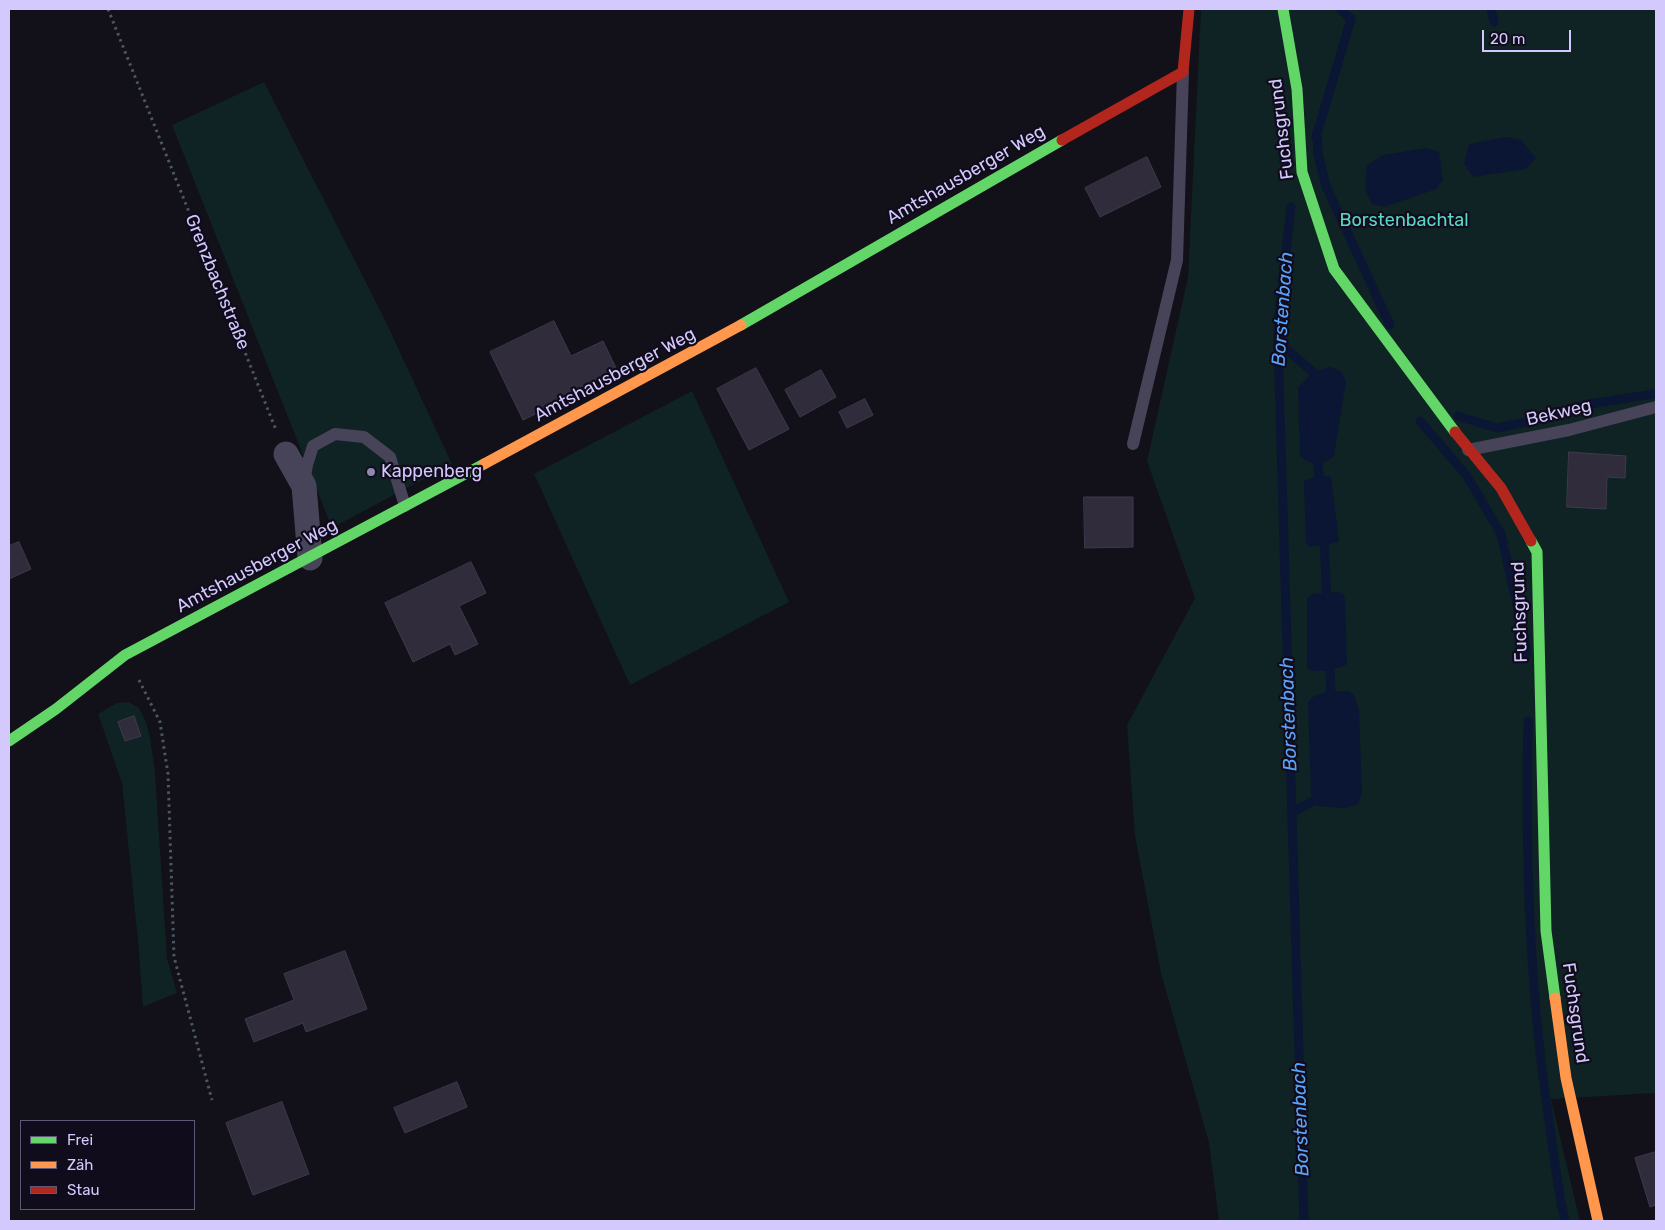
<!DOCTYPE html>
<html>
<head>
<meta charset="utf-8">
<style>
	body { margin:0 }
	#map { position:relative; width:1665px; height:1230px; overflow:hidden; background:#121018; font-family:Rubik,sans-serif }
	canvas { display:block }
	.frame { position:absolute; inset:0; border:10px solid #d3c9fd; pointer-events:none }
	.legend { position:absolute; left:20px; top:1120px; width:175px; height:90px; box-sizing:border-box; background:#100c1c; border:1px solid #5e5876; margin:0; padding:6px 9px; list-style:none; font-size:15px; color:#d3c9fd }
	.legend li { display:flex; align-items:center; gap:10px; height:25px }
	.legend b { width:25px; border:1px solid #5e5876 }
	.scale { position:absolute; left:1482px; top:30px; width:89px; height:22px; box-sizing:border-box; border:2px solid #d3c9fd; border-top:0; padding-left:6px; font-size:15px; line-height:18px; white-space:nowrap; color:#d3c9fd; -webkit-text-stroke:4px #100c1c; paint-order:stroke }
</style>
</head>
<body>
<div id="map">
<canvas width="1665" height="1230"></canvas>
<div class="frame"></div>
<ul class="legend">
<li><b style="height:6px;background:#63d668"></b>Frei</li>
<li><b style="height:6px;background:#ff974d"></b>Zäh</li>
<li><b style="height:6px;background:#b3261e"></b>Stau</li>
</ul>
<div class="scale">20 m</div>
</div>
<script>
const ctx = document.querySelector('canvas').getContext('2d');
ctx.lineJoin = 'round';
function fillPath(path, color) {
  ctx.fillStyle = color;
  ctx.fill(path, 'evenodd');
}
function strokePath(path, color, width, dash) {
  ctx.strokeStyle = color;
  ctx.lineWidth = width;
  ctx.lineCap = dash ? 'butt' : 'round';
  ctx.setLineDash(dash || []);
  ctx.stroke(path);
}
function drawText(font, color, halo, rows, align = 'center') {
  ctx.font = font + ' Rubik,sans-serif';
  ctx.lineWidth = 4.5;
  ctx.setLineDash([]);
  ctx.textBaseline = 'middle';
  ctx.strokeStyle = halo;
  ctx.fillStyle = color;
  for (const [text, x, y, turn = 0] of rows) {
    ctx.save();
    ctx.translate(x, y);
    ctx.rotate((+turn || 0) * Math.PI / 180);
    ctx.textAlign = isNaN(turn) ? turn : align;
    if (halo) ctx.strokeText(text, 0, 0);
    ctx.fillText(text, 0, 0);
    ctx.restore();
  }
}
const green = new Path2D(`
	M1201 9H1656V1093L1551 1099 1580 1221H1219L1209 1143 1161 973 1135 836 1127 725 1195 598 1147 461 1188 277Z
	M264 82 385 320 452 464 332 528 172 125Z
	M692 391 789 602 630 685 534 474Z
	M129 702 139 708 146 722 150 737 155 773 167 958 177 993 143 1007 138 941 122 783 98 714 117 703Z`);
const water = new Path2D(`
	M1506 137 1521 140 1536 158 1526 169 1473 177 1464 164 1469 144Z
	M1427 148 1439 152 1443 180 1436 189 1384 207 1372 204 1365 189 1367 165 1383 155Z
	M1330 367 1341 371 1346 381 1334 456C1322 466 1312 466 1300 456L1298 388 1313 372Z
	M1331 476 1339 542 1310 547 1306 542 1304 481 1314 477Z
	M1339 592 1344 595 1345 601 1347 664C1335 671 1320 673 1307 669V598L1313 594Z
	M1348 691 1354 695 1359 710 1362 793 1358 804 1346 808 1317 806 1311 794 1308 702C1318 690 1334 692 1348 691Z`);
const stream = new Path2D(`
	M1491 9 1494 22
	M1317 132 1318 154 1326 186 1390 325
	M1316 137 1351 19 1340 9
	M1291 207 1279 312 1278 342 1304 1221
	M1278 342 1313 372 1314 384
	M1458 416 1497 428 1531 421 1583 405 1654 394
	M1420 421 1467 476 1501 534 1526 645V656
	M1317 455 1320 487
	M1324 535 1327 604
	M1330 659 1331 704
	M1528 721C1525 857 1529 993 1550 1127 1554 1159 1558 1191 1565 1221
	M1293 812 1313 801 1322 793`);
const building = new Path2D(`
	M1147 157 1161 187 1100 217 1085 188Z
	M554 321 571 356 603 341 617 370 579 388 581 392 523 420 490 352Z
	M756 368 789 429 749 450 717 389Z
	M821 370 836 397 800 417 785 390Z
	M865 399 873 415 847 428 839 412Z
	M1569 452 1626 456 1625 478 1607 477 1606 509 1567 507Z
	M1084 497H1133V547L1085 548Z
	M19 542 31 569 9 579V546Z
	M471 562 486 593 459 606 478 644 455 655 450 644 413 662 385 603Z
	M134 716 141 736 125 741 118 722Z
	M345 951 367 1009 306 1032 303 1023 254 1042 245 1019 294 1000 284 974Z
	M457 1082 467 1107 405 1133 394 1108Z
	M282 1102 309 1174 253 1195 226 1123Z
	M1656 1152V1205L1650 1207 1635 1158Z`);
const path = new Path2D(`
	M108 9 276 430
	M139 680 160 722 168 774 174 957 212 1100`);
const lane = new Path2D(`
	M1133 444 1177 260 1183 72
	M1468 450 1569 430 1656 407
	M304 482 307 465 313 446 335 434 364 437 390 457 405 506`);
const street = new Path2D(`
	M286 454 304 486 310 558`);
const fast = new Path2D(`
	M1283 9 1297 89 1302 172 1334 269 1455 432
	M741 325 1062 140
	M1531 541 1537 552 1546 931 1555 998
	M9 741 56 709 125 655 484 464`);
const slow = new Path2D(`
	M484 464 741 325
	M1555 998 1566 1078 1598 1221`);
const jam = new Path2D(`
	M1062 140 1183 72 1189 9
	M1455 432 1501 488 1531 541`);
const markers = [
	[371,472,5,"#8f88ad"]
];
const streetNames = [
	["Fuchsgrund",1282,129,-97],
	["Amtshausberger Weg",966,175,-30],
	["Grenzbachstraße",217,282,68],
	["Amtshausberger Weg",615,375,-28],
	["Bekweg",1559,413,-13],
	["Amtshausberger Weg",257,566,-28],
	["Fuchsgrund",1520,612,-92],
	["Fuchsgrund",1575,1013,82]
];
const parkNames = [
	["Borstenbachtal",1404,221]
];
const poiNames = [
	["Kappenberg",381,472]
];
const waterNames = [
	["Borstenbach",1283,309,-86],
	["Borstenbach",1289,714,-92],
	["Borstenbach",1301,1119,-92]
];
fillPath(green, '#0f2224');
fillPath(water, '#0b1634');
strokePath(stream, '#0b1634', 9);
fillPath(building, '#302c3c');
strokePath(building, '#3e3a4d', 1);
strokePath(path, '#4b5764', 3, [2.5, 4]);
strokePath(lane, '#474459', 12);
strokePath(street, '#474459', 25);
strokePath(fast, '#63d668', 11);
strokePath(slow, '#ff974d', 11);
strokePath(jam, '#b3261e', 11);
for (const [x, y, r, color] of markers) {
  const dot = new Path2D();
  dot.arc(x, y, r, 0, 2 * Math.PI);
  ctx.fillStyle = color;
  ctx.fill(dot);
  strokePath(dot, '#100c1c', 2);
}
drawText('18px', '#d3c9fd', '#100c1c', streetNames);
drawText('18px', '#59d9c3', '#100c1c', parkNames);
drawText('18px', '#d3c9fd', '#100c1c', poiNames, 'left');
drawText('italic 19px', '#5ba3f9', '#100c1c', waterNames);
</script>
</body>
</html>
